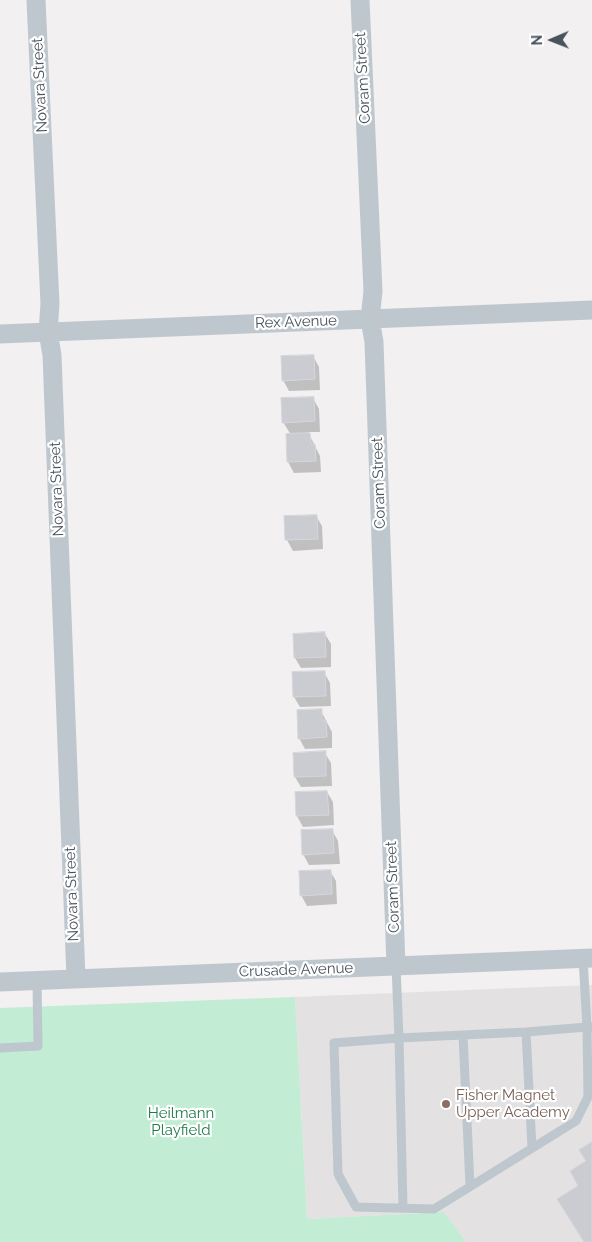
<!DOCTYPE html>
<html>
<head>
<meta charset="utf-8">
<style>
	body { margin:0 }
	#map { position:relative; width:592px; height:1242px; overflow:hidden; background:#f2f0f0; font-family:Raleway,sans-serif }
	canvas { display:block }
	.north { position:absolute; left:527px; top:15px; width:50px; height:50px; -webkit-text-stroke:4px #fff; paint-order:stroke; rotate:269deg; font-size:14px; font-weight:700; line-height:20px; text-align:center; color:#49535c }
	.north::after { content:''; display:block; margin:auto; width:18px; height:22px; background:#49535c; clip-path:polygon(50% 0,100% 100%,50% 72%,0 100%) }
</style>
</head>
<body>
<div id="map">
<canvas width="592" height="1242"></canvas>
<div class="north">N</div>
</div>
<script>
const ctx = document.querySelector('canvas').getContext('2d');
ctx.lineJoin = 'round';
function fillPath(path, color) {
  ctx.fillStyle = color;
  ctx.fill(path, 'evenodd');
}
function strokePath(path, color, width, dash) {
  ctx.strokeStyle = color;
  ctx.lineWidth = width;
  ctx.lineCap = dash ? 'butt' : 'round';
  ctx.setLineDash(dash || []);
  ctx.stroke(path);
}
function drawText(font, color, halo, rows, align = 'center') {
  ctx.font = font + ' Raleway,sans-serif';
  ctx.lineWidth = 4.5;
  ctx.setLineDash([]);
  ctx.textBaseline = 'middle';
  ctx.strokeStyle = halo;
  ctx.fillStyle = color;
  for (const [text, x, y, turn = 0] of rows) {
    ctx.save();
    ctx.translate(x, y);
    ctx.rotate((+turn || 0) * Math.PI / 180);
    ctx.textAlign = isNaN(turn) ? turn : align;
    if (halo) ctx.strokeText(text, 0, 0);
    ctx.fillText(text, 0, 0);
    ctx.restore();
  }
}
const education = new Path2D(`
	M592 985V1242H466L444 1212 307 1219 295 997Z`);
const green = new Path2D(`
	M295 997 307 1219 444 1212 466 1242H0V1008Z`);
const shadow = new Path2D(`
	M313 356 319 367 320 390 289 391 283 380Z
	M313 398 319 409 320 432H308L320 456 321 472 294 473 288 462 287 435H291L283 422Z
	M316 516 322 526 323 549 293 551 287 540 285 517Z
	M325 634 331 644V667L301 668 295 658Z
	M324 672 330 683 331 706 300 707 294 697Z
	M321 711 332 732V748L305 749 299 738Z
	M325 753 331 763 332 786 301 787 295 777Z
	M327 792 333 802 334 825 303 827 297 816 296 793Z
	M332 830 338 841 340 864 309 865 303 854Z
	M330 871 336 881 337 904 307 906 301 895Z`);
const building = new Path2D(`
	M314 355 315 379 282 381 281 356Z
	M314 397 315 421 282 423 281 398Z
	M310 433 311 444H315L316 461 287 462 286 434Z
	M317 515 318 539 285 540 284 516Z
	M325 632 326 657 294 658 293 634Z
	M325 671 326 696 293 697 292 672Z
	M322 709V720H326L327 737 298 739 297 710Z
	M326 751V776L294 777 293 753Z
	M327 791 329 815 296 816 295 792Z
	M333 829 334 853 302 855 301 830Z
	M331 870 332 894 300 896 299 871Z
	M592 1142V1242H584L557 1199 578 1186 570 1171 586 1161 579 1150Z`);
const lane = new Path2D(`
	M396 966 399 1038 526 1032 587 1027 583 958
	M526 1032 532 1148
	M463 1035 470 1186
	M0 1048 38 1046 37 981
	M403 1208 399 1038 334 1043 338 1174 356 1207 434 1209 576 1121 588 1097 587 1027H592`);
const street = new Path2D(`
	M36 0 50 304 48 332 52 355 76 979
	M360 0 373 291 370 319 374 342 396 966
	M0 334 592 310
	M0 982 592 958`);
const markers = [
	[446,1104,5,"#8d6e63"]
];
const streetNames = [
	["Coram Street",363,78,-93],
	["Novara Street",40,85,-93],
	["Rex Avenue",296,322,-2],
	["Coram Street",379,483,-92],
	["Novara Street",57,489,-92],
	["Coram Street",393,887,-92],
	["Novara Street",72,894,-92],
	["Crusade Avenue",296,970,-2]
];
const educationNames = [
	["Fisher Magnet",456,1095],
	["Upper Academy",456,1112]
];
const parkNames = [
	["Heilmann",181,1113],
	["Playfield",181,1130]
];
fillPath(education, '#e3e1e1');
fillPath(green, '#c2ecd3');
fillPath(shadow, '#0003');
fillPath(building, '#caccd2');
strokePath(building, '#d5d6db', 1);
strokePath(lane, '#bfc7ce', 9);
strokePath(street, '#bfc7ce', 19);
for (const [x, y, r, color] of markers) {
  const dot = new Path2D();
  dot.arc(x, y, r, 0, 2 * Math.PI);
  ctx.fillStyle = color;
  ctx.fill(dot);
  strokePath(dot, '#fff', 2);
}
drawText('15px', '#49535c', '#fff', streetNames);
drawText('15px', '#785e54', '#fff', educationNames, 'left');
drawText('15px', '#1f794c', '#fff', parkNames);
</script>
</body>
</html>
